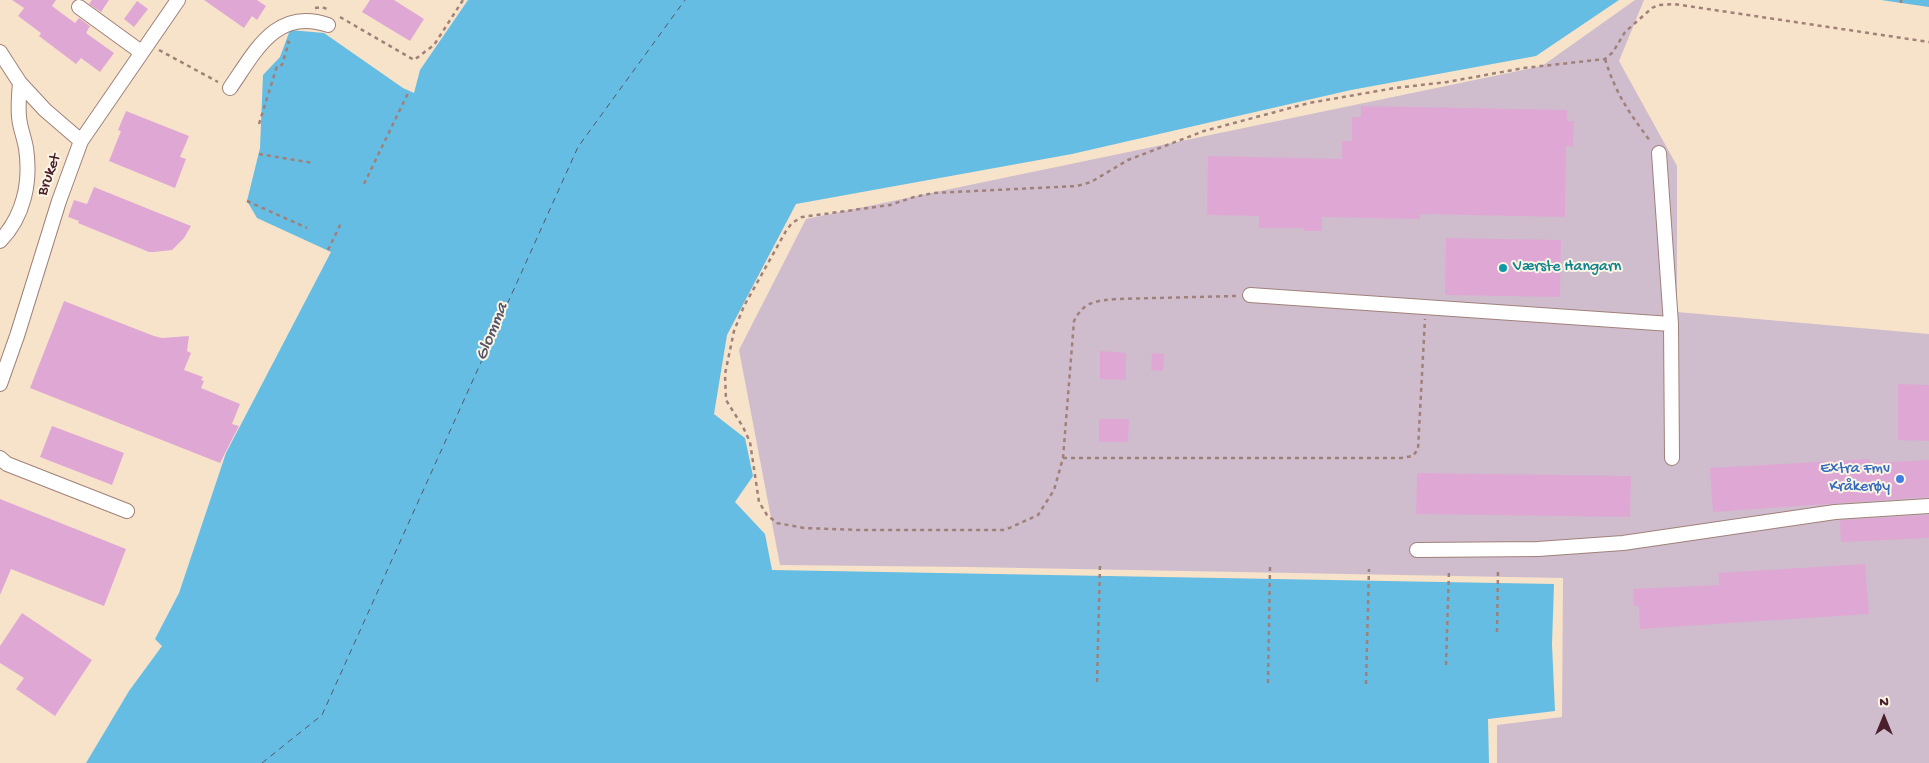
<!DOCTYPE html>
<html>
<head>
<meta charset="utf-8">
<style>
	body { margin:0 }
	#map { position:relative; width:1929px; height:763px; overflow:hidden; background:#f7e3ca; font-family:"Gochi Hand",sans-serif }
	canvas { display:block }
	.north { position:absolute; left:1859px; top:693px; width:50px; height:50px; -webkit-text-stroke:4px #fcf5e5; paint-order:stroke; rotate:0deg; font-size:14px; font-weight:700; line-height:20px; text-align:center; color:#4a1f2b }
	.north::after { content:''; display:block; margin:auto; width:18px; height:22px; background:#4a1f2b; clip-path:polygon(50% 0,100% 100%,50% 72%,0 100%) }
</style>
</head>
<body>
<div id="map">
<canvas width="1929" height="763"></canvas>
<div class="north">N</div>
</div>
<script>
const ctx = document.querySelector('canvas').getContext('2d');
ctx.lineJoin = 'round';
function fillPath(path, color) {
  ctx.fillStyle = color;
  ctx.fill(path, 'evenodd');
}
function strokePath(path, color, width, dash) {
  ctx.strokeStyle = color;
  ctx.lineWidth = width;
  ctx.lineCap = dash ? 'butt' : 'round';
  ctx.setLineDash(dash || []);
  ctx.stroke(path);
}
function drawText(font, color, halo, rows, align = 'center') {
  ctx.font = font + ' "Gochi Hand",sans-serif';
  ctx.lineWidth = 4;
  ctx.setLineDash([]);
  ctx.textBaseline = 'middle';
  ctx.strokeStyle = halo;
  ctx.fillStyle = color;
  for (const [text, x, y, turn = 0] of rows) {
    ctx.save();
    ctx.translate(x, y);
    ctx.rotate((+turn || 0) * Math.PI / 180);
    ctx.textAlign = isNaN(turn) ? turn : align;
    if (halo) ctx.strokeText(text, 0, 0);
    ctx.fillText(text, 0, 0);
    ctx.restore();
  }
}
const industrial = new Path2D(`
	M1635 0H1644L1619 61 1677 166V312L1929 334V763H1497V725L1562 717 1563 578 969 567 780 565 739 350 806 219 1542 66Z`);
const water = new Path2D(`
	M468 0H1619L1536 56 1351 90 1072 154 796 204 727 335 714 414 745 438 753 476 735 502 765 534 772 570 1554 584 1552 644 1555 711 1488 719 1489 763H86L129 691 162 646 155 639 179 593 226 453 331 252 257 218 247 201 260 148 263 75 280 57 290 30 324 33 403 88 414 93 420 70Z
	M1881 0H1929V7Z`);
const ferry = new Path2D(`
	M262 763 322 715 578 147 685 0`);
const building = new Path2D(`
	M12 0H56L52 6 75 23 79 18 90 26 86 33 114 53 100 72 81 58 76 64 39 36 41 33 18 16 24 8Z
	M92 0H109L101 12 89 4Z
	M204 0H257L266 6 257 20 252 16 244 28Z
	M370 0H394L424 19 410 41 362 12Z
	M137 1 148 9 134 27 124 19Z
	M1361 106 1567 110V121H1574L1573 147 1566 146 1565 217 1420 214V219L1322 217V231H1304V228H1259V216L1207 215 1208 156 1342 159V141H1352V117H1361Z
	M126 111 189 136 180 157 186 159 175 188 109 161 121 131 118 130Z
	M94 187 191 226 184 238 172 250 154 252H149L78 223 79 221 68 217 74 200 87 204Z
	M1446 238 1561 240 1560 297 1445 295Z
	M64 301 154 336 162 338 189 336 187 351 191 353 184 370 203 377 201 380 204 381 201 388 240 404 232 424 239 426 220 463 30 388Z
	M1100 351 1126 353V380L1100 379Z
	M1152 353 1164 354 1163 371 1151 370Z
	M1898 384 1929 385V441L1898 440Z
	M1099 419H1129L1128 442H1099Z
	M52 426 124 453 112 485 40 457Z
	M1870 459V463L1929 460V497L1713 512 1710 468Z
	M1417 473 1631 476 1630 517 1416 514Z
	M0 499 126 549 104 606 11 569 0 595Z
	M1929 515V538L1841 542 1840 520Z
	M1865 564 1869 614 1640 629 1639 606H1634L1633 589 1719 585 1718 573Z
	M22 613 92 660 55 716 16 689 24 678 0 663V646Z`);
const path = new Path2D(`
	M1901 3V0
	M315 8 322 7 329 10
	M340 17 414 60 434 45 463 0
	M159 50 218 82
	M1605 59C1616 94 1629 113 1651 142
	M259 124 277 66 282 65 289 42 286 41
	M259 154 313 163
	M364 184 409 91
	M247 201 307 228
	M328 250 341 223
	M1236 296 1116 299C1096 301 1084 301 1074 321L1063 458 1054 490 1038 515 1005 530H859L804 528 777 523 767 515 759 502 750 442 743 427 726 400 725 374 734 331 744 306 786 231 792 223 802 217 890 205 914 197 934 193 1077 186 1091 182 1128 160 1204 131 1309 103 1395 88 1447 82 1524 68 1605 59 1613 52 1625 32 1652 8 1658 5 1674 4 1929 42
	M1063 458H1401L1413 456 1418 449 1425 319
	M1497 632 1498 572
	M1446 665 1449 570
	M1097 682 1100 565
	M1268 683 1270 566
	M1366 684 1369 569`);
const minor = new Path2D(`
	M79 7 141 52
	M0 52 20 83 45 110 81 141
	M230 88C255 52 276 7 328 25
	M1659 153 1671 324 1672 458
	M0 241C24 216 31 182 26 148 24 137 20 128 19 117 18 106 19 94 20 83
	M1250 295 1671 324
	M0 384 17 336 59 201 81 141 178 0
	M0 458 7 464 127 511
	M1417 550 1538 549 1623 543 1835 512 1929 506`);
const markers = [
	[1503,268,5,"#0f9aa8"],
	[1900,479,5,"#3f7fe0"]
];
const streetNames = [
	["Bruket",50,175,-70]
];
const cultureNames = [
	["Værste Hangarn",1513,268]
];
const shopNames = [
	["Extra Fmv",1890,470],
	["Kråkerøy",1890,488]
];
const waterNames = [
	["Glomma",493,332,-68]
];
fillPath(industrial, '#cfbdce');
fillPath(water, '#66bde3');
strokePath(ferry, '#54566b', 1, [6, 5]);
fillPath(building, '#dfa8d4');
strokePath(minor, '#a0817a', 16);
strokePath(path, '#a0817a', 2.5, [4, 4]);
strokePath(minor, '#fff', 14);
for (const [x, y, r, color] of markers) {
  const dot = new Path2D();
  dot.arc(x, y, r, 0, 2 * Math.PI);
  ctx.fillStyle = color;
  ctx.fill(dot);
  strokePath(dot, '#fcf5e5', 2);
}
drawText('16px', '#4a1f2b', '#fcf5e5', streetNames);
drawText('16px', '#0d838f', '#fcf5e5', cultureNames, 'left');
drawText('16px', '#366cbe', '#fcf5e5', shopNames, 'right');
drawText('italic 18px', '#54566b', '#fcf5e5', waterNames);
</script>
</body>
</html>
